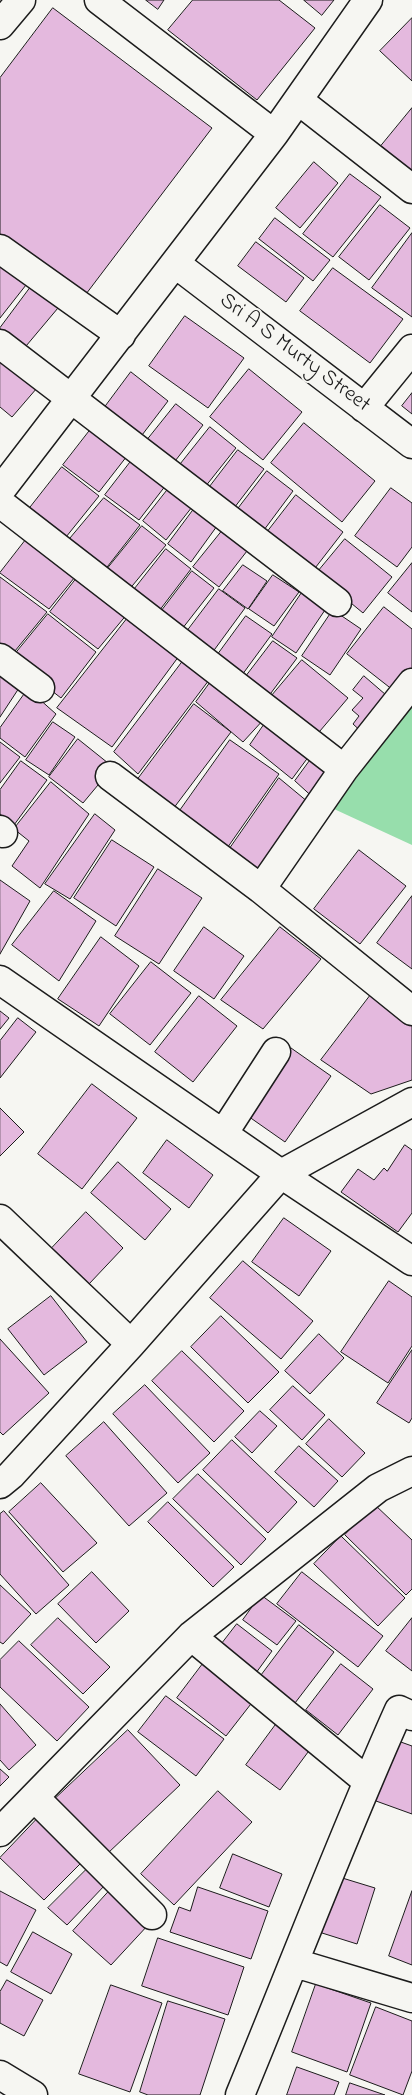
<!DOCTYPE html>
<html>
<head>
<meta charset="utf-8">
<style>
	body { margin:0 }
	canvas { display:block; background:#f6f6f2 }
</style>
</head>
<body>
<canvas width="412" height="2095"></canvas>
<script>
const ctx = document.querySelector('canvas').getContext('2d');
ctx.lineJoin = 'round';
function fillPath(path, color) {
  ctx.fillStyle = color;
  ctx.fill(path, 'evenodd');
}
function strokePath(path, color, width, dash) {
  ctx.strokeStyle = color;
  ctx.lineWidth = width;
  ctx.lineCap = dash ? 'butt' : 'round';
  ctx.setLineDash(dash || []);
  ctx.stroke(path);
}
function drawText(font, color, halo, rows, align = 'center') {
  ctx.font = font + ' "Indie Flower",sans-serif';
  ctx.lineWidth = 4;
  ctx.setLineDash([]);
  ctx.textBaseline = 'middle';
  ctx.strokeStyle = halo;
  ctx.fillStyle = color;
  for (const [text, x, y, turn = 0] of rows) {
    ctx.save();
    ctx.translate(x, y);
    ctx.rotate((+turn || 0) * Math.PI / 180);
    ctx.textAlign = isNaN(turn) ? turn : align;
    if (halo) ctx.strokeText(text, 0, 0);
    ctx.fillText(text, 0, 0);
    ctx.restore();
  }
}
const green = new Path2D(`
	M412 701V845L334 809Z`);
const building = new Path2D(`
	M146 0H164L158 9Z
	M193 0H279L315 28 257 100 168 30Z
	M304 0H334L322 15Z
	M53 8 212 128 83 298 0 235V78Z
	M412 18V81L380 51Z
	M412 108V172L381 146Z
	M314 162 338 183 300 228 276 208Z
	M350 174 381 197 333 257 303 234Z
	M380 205 410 228 369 280 339 257Z
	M275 218 330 260 313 281 259 239Z
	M412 233V317L372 288Z
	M256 242 304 278 286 302 238 266Z
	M0 266 26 285 0 318Z
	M333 268 403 319 370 363 300 311Z
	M30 288 58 308 21 352 0 336V328Z
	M185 316 244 358 208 408 149 366Z
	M0 358 37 388 12 417 0 407Z
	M249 369 302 412 263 460 210 417Z
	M131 372 168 401 139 439 102 411Z
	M412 393V414L402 406Z
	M176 404 203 425 172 465 144 444Z
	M304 423 375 481 342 522 271 463Z
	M210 427 236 448 201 492 175 471Z
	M91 429 127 456 99 492 63 465Z
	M238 450 264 469 231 512 205 493Z
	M132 460 166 485 139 520 105 495Z
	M62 467 99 496 66 537 29 509Z
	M267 471 293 491 261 534 234 514Z
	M169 488 192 507 166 540 143 521Z
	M391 488 412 503V547L397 567 355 536Z
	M296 495 343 532 312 572 265 535Z
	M104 498 140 525 104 571 68 541Z
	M194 509 217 526 191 562 168 544Z
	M142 526 166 545 128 591 104 573Z
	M222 531 247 551 219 587 193 567Z
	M28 537 79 572 49 609 0 573Z
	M345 539 392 577 363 613 316 574Z
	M166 549 191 569 159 611 133 591Z
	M412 563V612L388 593Z
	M243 565 267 581 248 609 223 591Z
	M192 571 214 588 182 629 160 613Z
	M80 574 128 613 98 649 50 612Z
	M273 575 299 592 274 626 249 609Z
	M0 577 47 612 10 657 0 650Z
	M219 589 245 608 212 653 185 634Z
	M303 591 327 607 296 653 272 637Z
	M384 607 412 629V677L398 694 347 654Z
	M333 610 361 629 330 675 302 656Z
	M48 614 96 652 61 698 11 659Z
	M130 615 179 656 112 747 57 708Z
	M246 616 272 634 242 675 216 657Z
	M273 641 297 658 268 697 244 679Z
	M302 660 348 698 314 738 269 699Z
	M183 661 209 680 138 774 114 752Z
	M0 671 21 685 0 717Z
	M215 676 265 718 243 742 196 702Z
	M364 676 393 701 364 734 353 724 359 716 352 710 363 698 353 690Z
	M28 689 56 714 25 757 0 738V728Z
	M194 704 231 732 170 813 135 783Z
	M268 719 312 752 292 779 250 745Z
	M53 722 75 737 49 775 26 760Z
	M78 739 113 767 83 803 49 777Z
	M230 740 279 774 223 854 174 819Z
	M0 742 20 757 0 783Z
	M314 755 336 772 317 801 295 781Z
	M21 761 47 780 14 825 0 814V790Z
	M279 778 314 807 262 880 226 854Z
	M51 782 89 814 40 888 12 866 29 841 14 829Z
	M95 814 115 830 70 899 45 884Z
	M112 840 154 867 116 926 74 898Z
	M359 850 406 886 360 944 314 909Z
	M158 869 202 898 159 964 115 936Z
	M0 880 30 901 0 954Z
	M54 891 96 921 59 981 12 945Z
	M412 896V969L377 943Z
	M204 927 244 956 214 999 174 971Z
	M280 927 321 959 263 1029 221 1000Z
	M101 937 139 966 99 1026 58 999Z
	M151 962 191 993 150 1045 110 1014Z
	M376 988 412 1017V1080L371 1094 321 1060Z
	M199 996 237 1026 193 1082 155 1052Z
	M0 1011 9 1018 0 1029Z
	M18 1018 36 1032 0 1078V1041Z
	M291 1048 331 1076 285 1142 245 1114Z
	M92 1084 137 1118 82 1189 38 1154Z
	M0 1108 24 1132 0 1156Z
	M167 1140 213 1175 189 1208 143 1173Z
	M405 1145 412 1150V1213L398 1232 341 1192 358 1169 374 1180 384 1168 387 1171Z
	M118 1162 171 1209 145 1240 91 1193Z
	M86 1212 123 1248 89 1284 52 1248Z
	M284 1218 331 1251 299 1296 252 1262Z
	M243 1261 313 1321 281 1359 210 1298Z
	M389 1281 412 1297V1346L388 1383 341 1352Z
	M51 1296 87 1342 44 1375 8 1329Z
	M221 1316 279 1372 248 1403 191 1347Z
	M319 1334 344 1358 310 1394 285 1371Z
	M0 1339 49 1393 3 1435 0 1432Z
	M412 1350V1418L409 1423 377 1403Z
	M182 1351 244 1411 214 1442 152 1381Z
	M145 1385 210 1453 178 1483 113 1414Z
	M293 1386 325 1415 302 1440 270 1410Z
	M260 1411 277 1426 252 1453 235 1437Z
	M329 1419 365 1453 342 1477 306 1444Z
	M104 1422 167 1493 129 1526 66 1456Z
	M232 1440 297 1502 268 1533 203 1470Z
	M299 1446 338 1481 314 1507 275 1472Z
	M198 1474 266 1539 241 1565 173 1499Z
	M41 1483 97 1543 63 1572 9 1512Z
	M168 1502 234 1567 213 1587 148 1522Z
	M374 1504 412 1540V1589L406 1595 345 1535Z
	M4 1511 69 1585 36 1614 0 1574V1514Z
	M341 1536 405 1598 378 1626 314 1564Z
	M92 1572 129 1611 96 1643 58 1604Z
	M302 1572 383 1636 358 1667 277 1604Z
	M0 1585 31 1614 3 1644 0 1642Z
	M261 1595 296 1621 277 1645 243 1620Z
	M58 1618 110 1667 83 1694 31 1645Z
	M412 1618V1671L386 1651Z
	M237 1624 272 1651 253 1677 217 1650Z
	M299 1625 334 1652 295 1703 260 1677Z
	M19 1641 89 1707 57 1741 0 1687V1660Z
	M205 1661 254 1700 226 1736 177 1698Z
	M341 1664 373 1689 338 1735 306 1710Z
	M166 1696 224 1739 196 1776 138 1732Z
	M0 1704 36 1745 9 1770 0 1760Z
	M277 1723 311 1748 280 1790 246 1765Z
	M128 1730 180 1785 108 1853 56 1798Z
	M398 1741 412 1746V1814L376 1801Z
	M0 1769 9 1777 0 1786Z
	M218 1791 252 1822 174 1905 141 1874Z
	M37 1819 82 1862 44 1900 0 1858Z
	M233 1854 282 1874 269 1907 220 1888Z
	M89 1867 106 1884 67 1925 48 1908Z
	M339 1877 375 1888 357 1944 322 1933Z
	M198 1887 268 1911 251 1959 170 1932 179 1907 190 1911Z
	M111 1889 149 1924 111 1965 73 1931Z
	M0 1891 36 1910 7 1966 0 1962Z
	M412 1891V1965L389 1956Z
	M33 1932 72 1954 51 1994 11 1972Z
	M158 1938 244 1967 228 2015 142 1986Z
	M7 1980 43 2000 24 2036 0 2023V1992Z
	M316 1984 371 2003 347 2072 292 2052Z
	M111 1985 162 2003 130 2092 79 2074Z
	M168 2001 225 2019 200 2095H148L140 2092Z
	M376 2007 412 2021V2071L403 2095 350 2075Z
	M297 2067 339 2082 334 2095H287Z
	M350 2083 385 2095H346Z`);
const minor = new Path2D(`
	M99 0 274 134
	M0 25 21 0
	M298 100 412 189
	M0 249 121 335
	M176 264 412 444
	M0 344 337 602
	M364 408 412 349
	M0 491 274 134 368 0
	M0 503 344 769
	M0 658 40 688
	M110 776 261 889 412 1011
	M0 830 3 833
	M261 889 344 769 412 683
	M0 980 281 1174 412 1261
	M223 1134 276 1052
	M0 1219 131 1344
	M0 1484 11 1475 131 1344 281 1174 412 1102
	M191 1636 367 1781
	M35 1798 152 1915
	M0 1832 191 1636 378 1488 412 1471
	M295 1963 412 1998
	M0 2075 33 2095
	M240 2095C293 1967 342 1837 399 1710L412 1716`);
const streetNames = [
	["Sri A S Murty Street",294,354,37]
];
fillPath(green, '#97deac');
fillPath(building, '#e4b9de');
strokePath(building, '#1c1c1c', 1);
strokePath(minor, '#1c1c1c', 31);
strokePath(minor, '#f6f6f2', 28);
drawText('22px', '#1c1c1c', '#f6f6f2', streetNames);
</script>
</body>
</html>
